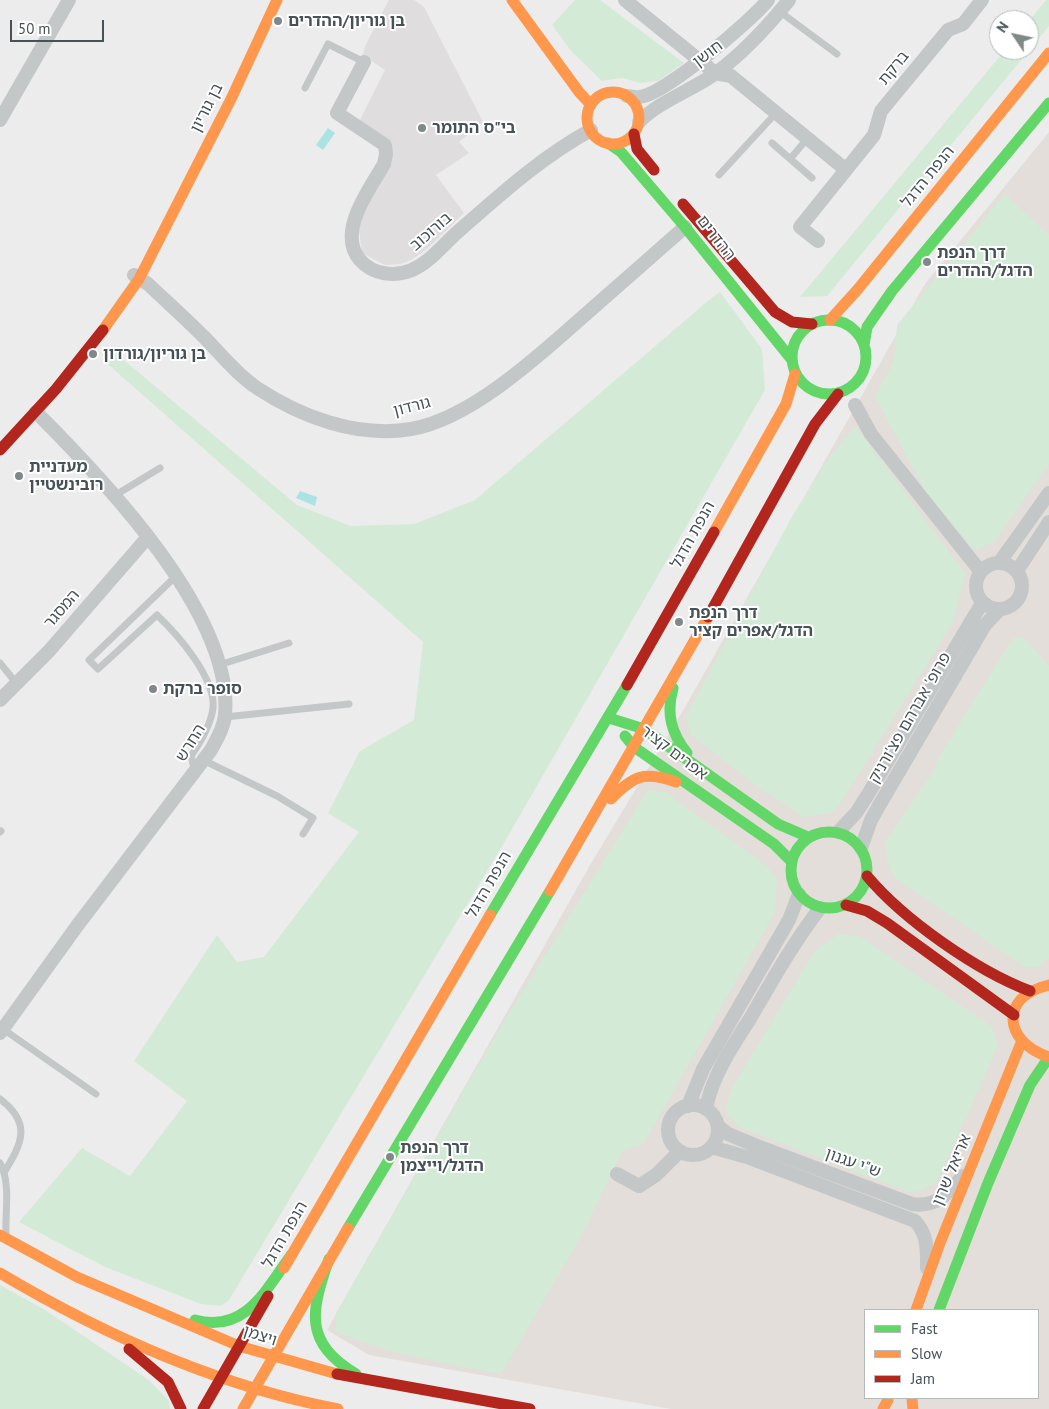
<!DOCTYPE html>
<html>
<head>
<meta charset="utf-8">
<style>
	body { margin:0 }
	#map { position:relative; width:1049px; height:1409px; overflow:hidden; background:#edecec; font-family:"PT Sans",sans-serif }
	canvas { display:block }
	.legend { position:absolute; left:864px; top:1309px; width:175px; height:90px; box-sizing:border-box; background:#fff; border:1px solid #b5babb; margin:0; padding:6px 9px; list-style:none; font-size:15px; color:#465256 }
	.legend li { display:flex; align-items:center; gap:10px; height:25px }
	.legend b { width:25px; border:1px solid #b5babb }
	.north { position:absolute; left:989px; top:10px; width:50px; height:50px; box-sizing:border-box; background:#fff; border:1px solid #b5babb; border-radius:50%; rotate:304deg; font-size:14px; font-weight:700; line-height:20px; text-align:center; color:#465256 }
	.north::after { content:''; display:block; margin:auto; width:18px; height:22px; background:#80888a; clip-path:polygon(50% 0,100% 100%,50% 72%,0 100%) }
	.scale { position:absolute; left:10px; top:20px; width:94px; height:22px; box-sizing:border-box; border:2px solid #465256; border-top:0; padding-left:6px; font-size:15px; line-height:18px; white-space:nowrap; color:#465256; -webkit-text-stroke:4px #fff; paint-order:stroke }
</style>
</head>
<body>
<div id="map">
<canvas width="1049" height="1409"></canvas>
<ul class="legend">
<li><b style="height:6px;background:#63d668"></b>Fast</li>
<li><b style="height:6px;background:#ff974d"></b>Slow</li>
<li><b style="height:6px;background:#b3261e"></b>Jam</li>
</ul>
<div class="north">N</div>
<div class="scale">50 m</div>
</div>
<script>
const ctx = document.querySelector('canvas').getContext('2d');
ctx.lineJoin = 'round';
function fillPath(path, color) {
  ctx.fillStyle = color;
  ctx.fill(path, 'evenodd');
}
function strokePath(path, color, width, dash) {
  ctx.strokeStyle = color;
  ctx.lineWidth = width;
  ctx.lineCap = dash ? 'butt' : 'round';
  ctx.setLineDash(dash || []);
  ctx.stroke(path);
}
function drawText(font, color, halo, rows, align = 'center') {
  ctx.font = font + ' "PT Sans","Noto Sans Hebrew",sans-serif';
  ctx.lineWidth = 4;
  ctx.setLineDash([]);
  ctx.textBaseline = 'middle';
  ctx.strokeStyle = halo;
  ctx.fillStyle = color;
  for (const [text, x, y, turn = 0] of rows) {
    ctx.save();
    ctx.translate(x, y);
    ctx.rotate((+turn || 0) * Math.PI / 180);
    ctx.textAlign = isNaN(turn) ? turn : align;
    if (halo) ctx.strokeText(text, 0, 0);
    ctx.fillText(text, 0, 0);
    ctx.restore();
  }
}
const commercial = new Path2D(`
	M1049 132V1409H671L369 1355 327 1330 590 865 685 707 925 284ZM865 1310H1038V1398H865Z`);
const education = new Path2D(`
	M389 0H414L424 7 483 122 459 142 469 153 436 175 464 213 427 249 411 260 400 264 385 265 362 253 359 229 363 211 389 161 359 122 385 70 363 55 365 46Z`);
const green = new Path2D(`
	M575 0H600L684 63 658 81 640 83 622 78 602 81 572 52 552 25Z
	M1046 0H1049V26L827 296 800 297 1005 50H1029V21Z
	M1005 194 1049 235V464L994 542 975 550 927 495 875 396 894 361 897 325Z
	M720 292 762 349 765 390 504 843 229 1300 221 1306 201 1304 105 1267 19 1222 82 1148 130 1176 187 1101 134 1061 217 935 237 962 264 957 359 832 328 813 360 751 414 720 423 642 102 359 113 351 297 505 351 526 414 524 475 500 709 300Z
	M855 426 965 573 953 622 840 804 831 813 804 817 757 786 690 734 686 716 790 520 825 463Z
	M1023 637 1049 666V958L1038 967H1025L894 877 887 860 886 841 935 769 939 757 1013 638Z
	M648 790 665 792 767 866 777 880 775 912 644 1143 622 1151 583 1233 501 1374C446 1363 387 1354 335 1331L336 1313 497 1033Z
	M838 934 859 936 991 1026 998 1046 936 1184 911 1193 740 1127C722 1111 724 1108 733 1086L815 951Z
	M0 1285 45 1310 150 1381 169 1401 170 1409H0Z`);
const water = new Path2D(`
	M328 128 335 133 323 150 316 145Z
	M300 491 317 497 315 506 296 498Z`);
const lane = new Path2D(`
	M779 11 837 54
	M305 88 328 44 364 62
	M772 143 812 178
	M790 159 807 139
	M719 175 776 113
	M114 496 160 468
	M176 576 89 660 98 669 157 615C177 634 216 678 213 708 211 724 200 743 191 756L195 771
	M0 663 17 684
	M219 665 289 643
	M225 717 349 704
	M203 760 277 796 313 818 303 834
	M0 832 1 831
	M3 1029 96 1094
	M0 1099C32 1123 22 1143 5 1171
	M0 1163C11 1183 5 1211 6 1233`);
const street = new Path2D(`
	M625 0 715 73 731 76 845 169
	M364 62 337 113 385 145 386 154 384 164C370 189 336 232 360 260 373 275 395 277 412 270 432 261 445 242 461 229 502 193 543 156 591 130
	M627 96C631 96 635 98 639 97 663 96 751 21 768 0
	M0 120 69 0
	M639 122C661 100 691 91 716 73 743 53 768 26 789 0
	M818 241 800 227 874 135 881 111 948 30 963 24 982 0
	M134 275 148 284C166 301 185 318 203 336 221 354 236 374 257 388 301 417 357 438 411 429 471 419 541 354 586 314 619 285 652 256 685 227
	M855 405 871 434 977 567
	M976 586a23 23 0 1 1 46 0a23 23 0 1 1-46 0Z
	M999 563 1049 493
	M1017 571 1049 522
	M0 700 49 651 147 538
	M838 832 856 813 867 796 982 603
	M861 848 871 820 880 804 985 625 999 610
	M0 1033 77 926 211 750C217 739 224 727 225 715 234 615 103 479 36 412
	M668 1130a25 25 0 1 1 50 0a25 25 0 1 1-50 0Z
	M688 1106 703 1069 789 920 799 894
	M706 1109C712 1075 733 1046 751 1017 773 979 794 942 820 908
	M718 1126 728 1134 757 1146 912 1204C937 1208 948 1193 963 1176
	M711 1147 747 1157 915 1221C928 1235 927 1249 927 1268
	M617 1174 639 1186 656 1175 680 1151`);
const fast = new Path2D(`
	M608 143 621 152 685 227 792 360
	M792 357a37 37 0 1 1 74 0a37 37 0 1 1-74 0Z
	M864 345 867 327 892 291 1049 103
	M673 688C666 713 671 733 687 753
	M609 718 644 729 778 824 808 837
	M625 736 634 747 774 844 791 861
	M791 870a38 38 0 1 1 76 0a38 38 0 1 1-76 0Z
	M490 915 627 685
	M348 1228 550 891
	M329 1259C311 1311 303 1342 356 1374
	M939 1310 988 1183 1030 1085 1049 1057
	M195 1320C246 1334 266 1289 292 1254`);
const slow = new Path2D(`
	M512 0 579 92 591 105
	M587 118a26 26 0 1 1 52 0a26 26 0 1 1-52 0Z
	M830 320 858 289 1049 53
	M103 330 139 279 231 99 277 0
	M714 532 786 404 795 374
	M611 799C634 775 644 771 676 782
	M550 891 708 617
	M1049 985C999 996 1003 1042 1049 1057
	M0 1235 77 1277 239 1346 337 1374
	M284 1268 490 915
	M0 1273C104 1335 219 1386 338 1409
	M916 1310 940 1243 1021 1043
	M912 1399 913 1409
	M243 1409 348 1228
	M883 1409 888 1400`);
const jam = new Path2D(`
	M634 134 637 149 654 170
	M683 204 775 312 792 322 812 324
	M0 450 56 389 103 330
	M708 617 815 424 838 394
	M627 685 714 532
	M867 876C904 920 977 971 1030 991
	M846 905 867 911 887 923 1014 1015
	M129 1349 168 1382 181 1409
	M337 1374 530 1409
	M203 1409 268 1296`);
const markers = [
	[278,21,5,"#80888a"],
	[422,128,5,"#80888a"],
	[927,262,5,"#80888a"],
	[93,354,5,"#80888a"],
	[19,476,5,"#80888a"],
	[679,622,5,"#80888a"],
	[153,689,5,"#80888a"],
	[390,1157,5,"#80888a"]
];
const poiNames = [
	["בן גוריון/ההדרים",288,21],
	["בי\"ס התומר",432,128],
	["דרך הנפת",937,253],
	["הדגל/ההדרים",937,271],
	["בן גוריון/גורדון",103,354],
	["מעדניית",29,467],
	["רובינשטיין",29,485],
	["דרך הנפת",689,613],
	["הדגל/אפרים קציר",689,631],
	["סופר ברקת",163,689],
	["דרך הנפת",400,1148],
	["הדגל/וייצמן",400,1166]
];
const streetNames = [
	["חושן",708,54,-37],
	["ברקת",894,68,-51],
	["בן גוריון",207,108,-63],
	["הנפת הדגל",928,177,-51],
	["בורוכוב",431,232,-41],
	["ההדרים",716,238,52],
	["גורדון",412,407,-14],
	["הנפת הדגל",693,535,-61],
	["המסגר",62,609,-49],
	["פרופ' אברהם פצ'ורניק",910,718,-60],
	["החרש",191,743,-58],
	["אפרים קציר",674,753,37],
	["הנפת הדגל",489,885,-60],
	["ש\"י עגנון",853,1163,20],
	["אריאל שרון",952,1170,-67],
	["הנפת הדגל",285,1235,-60],
	["ויצמן",260,1336,18]
];
fillPath(commercial, '#e3ded9');
fillPath(education, '#dfddde');
fillPath(green, '#d3ead7');
fillPath(water, '#aae3e4');
strokePath(lane, '#c4c7c7', 7);
strokePath(street, '#c4c7c7', 14);
strokePath(fast, '#63d668', 11);
strokePath(slow, '#ff974d', 11);
strokePath(jam, '#b3261e', 11);
for (const [x, y, r, color] of markers) {
  const dot = new Path2D();
  dot.arc(x, y, r, 0, 2 * Math.PI);
  ctx.fillStyle = color;
  ctx.fill(dot);
  strokePath(dot, '#fff', 2);
}
drawText('bold 16px', '#465256', '#fff', poiNames, 'left');
drawText('16px', '#465256', '#fff', streetNames);
</script>
</body>
</html>
